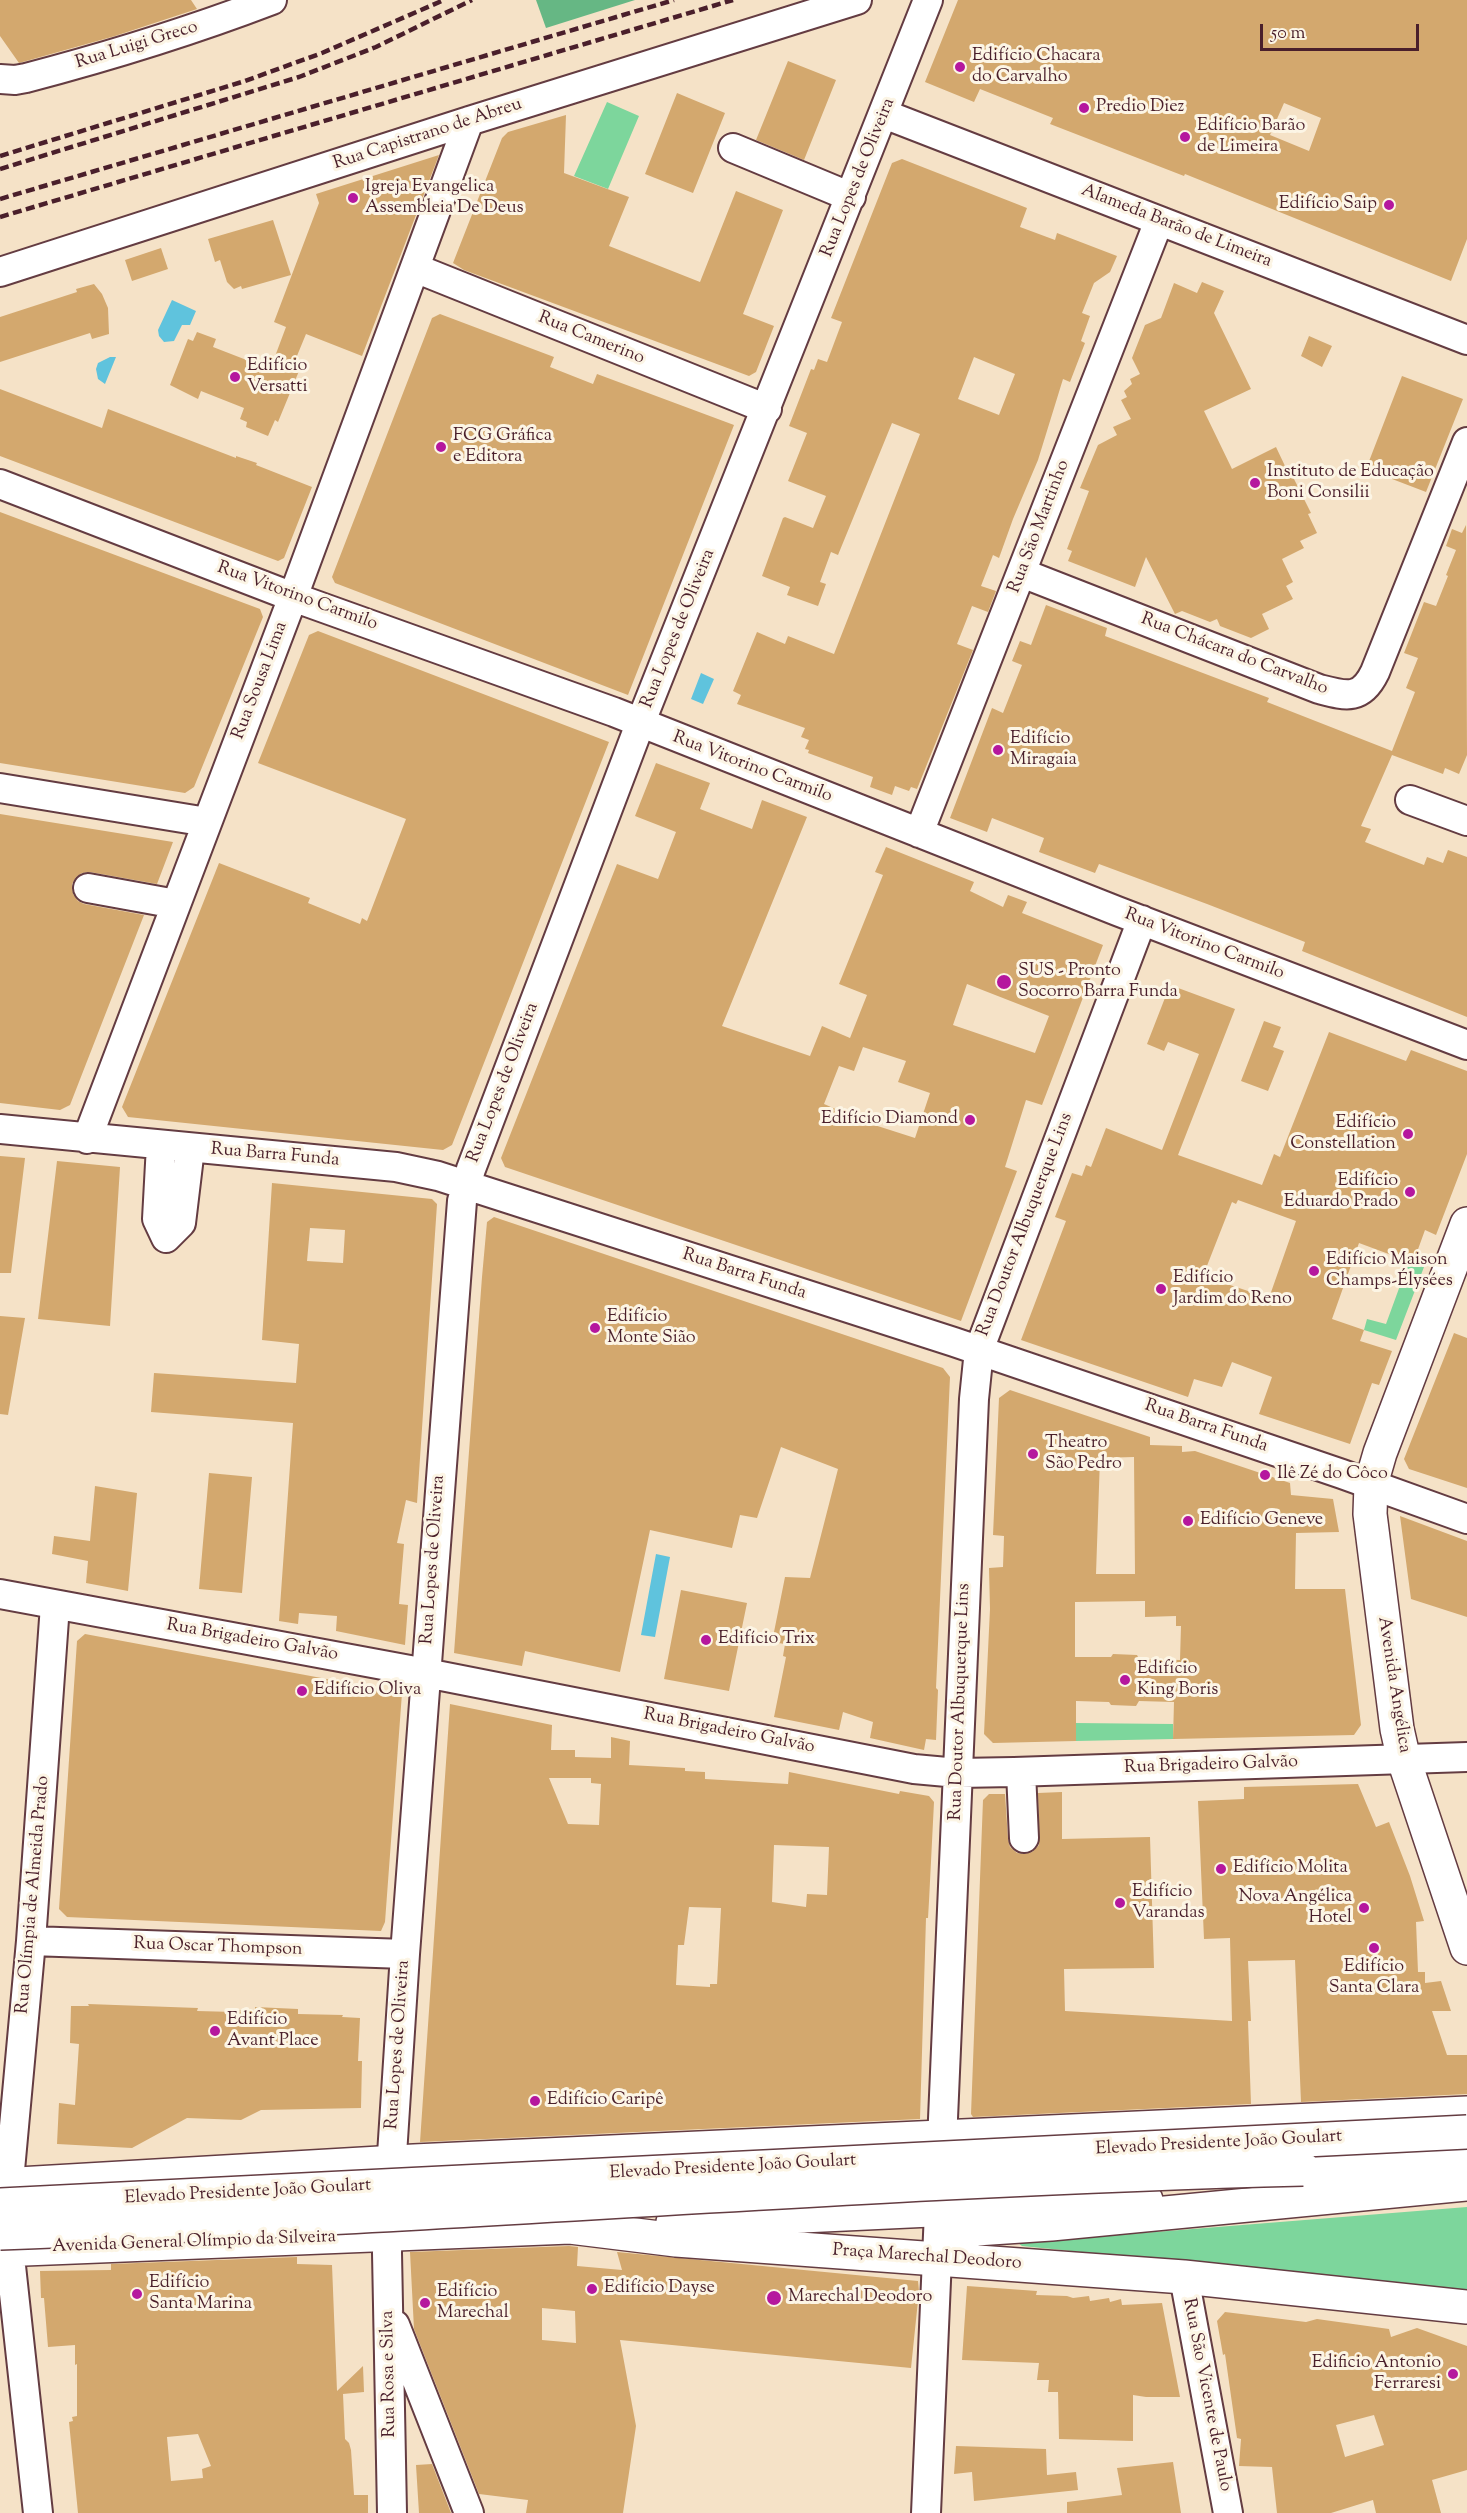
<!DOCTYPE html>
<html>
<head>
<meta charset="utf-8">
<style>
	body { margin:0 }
	#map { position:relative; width:1467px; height:2513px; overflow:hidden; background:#f5e2c7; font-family:"Sorts Mill Goudy",serif }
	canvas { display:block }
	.scale { position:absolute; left:1260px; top:24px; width:159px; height:27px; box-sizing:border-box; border:3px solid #4a1f2b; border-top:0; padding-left:8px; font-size:18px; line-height:21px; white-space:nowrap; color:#4a1f2b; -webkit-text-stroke:4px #fcf5e5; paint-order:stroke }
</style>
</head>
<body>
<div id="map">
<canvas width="1467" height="2513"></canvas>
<div class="scale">50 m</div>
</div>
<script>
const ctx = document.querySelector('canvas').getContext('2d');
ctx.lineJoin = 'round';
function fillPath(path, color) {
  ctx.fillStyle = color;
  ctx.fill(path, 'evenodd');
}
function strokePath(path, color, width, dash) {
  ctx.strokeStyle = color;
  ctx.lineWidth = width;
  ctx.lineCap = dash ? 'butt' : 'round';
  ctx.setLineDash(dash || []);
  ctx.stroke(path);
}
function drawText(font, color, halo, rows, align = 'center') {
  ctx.font = font + ' "Sorts Mill Goudy",serif';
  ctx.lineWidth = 6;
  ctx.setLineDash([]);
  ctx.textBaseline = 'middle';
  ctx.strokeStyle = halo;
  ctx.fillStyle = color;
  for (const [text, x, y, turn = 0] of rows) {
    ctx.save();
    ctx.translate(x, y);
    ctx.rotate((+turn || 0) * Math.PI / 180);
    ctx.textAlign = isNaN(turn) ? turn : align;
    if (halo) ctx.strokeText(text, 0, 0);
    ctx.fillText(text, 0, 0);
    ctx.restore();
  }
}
const green = new Path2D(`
	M607 102 639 116 608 189 574 176Z
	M1409 1261 1424 1267 1396 1340 1364 1330 1367 1319 1386 1324Z
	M1075 1723 1173 1724V1739L1076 1741Z
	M1467 2207V2291L1022 2246 1018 2243Z`);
const forest = new Path2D(`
	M536 0H635L546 28Z`);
const water = new Path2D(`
	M172 300 196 311 190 325H182L174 341 164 342 159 336 158 330Z
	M110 357H116L105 384 98 379 96 369 98 363Z
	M701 673 714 679 703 704 691 699Z
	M656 1554 670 1557 655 1637 641 1635Z`);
const building = new Path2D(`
	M0 0H191L197 9 115 36 19 63 0 36Z
	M958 0H1467V239L1451 281 1185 174 1184 176 1050 124 1053 118 980 89 974 102 925 82ZM1284 103 1321 118 1309 151 1270 135Z
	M788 61 836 80 804 160 756 140Z
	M677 93 725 113 693 193 645 174Z
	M566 115 564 173 629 197 609 246 700 282 736 191 783 210 743 314 774 326 756 372 749 376 464 270 453 263 502 138 508 132Z
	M439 155 362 356 306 334 292 368 299 371 278 422 275 420 268 436 246 427 247 422 240 419 244 408 201 391 198 399 170 385 188 339 193 341 197 332 216 339 213 347 262 366 267 356 274 359 286 327 274 322 319 203 316 194Z
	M902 159 1027 208 1020 227 1055 240 1057 233 1117 256 1110 272 1094 283 1082 313 1090 316 1081 341 1085 343 1070 382 1063 379 1038 460 1013 519 999 558 993 555 981 586 996 591 988 612 972 606 957 644 973 650 917 789 911 787 909 791 895 786 892 795 870 787 873 777 808 753 809 750 805 749 809 740 801 737 805 728 737 704 741 695 733 691 757 632 785 644 788 636 834 654 920 434 892 423 838 555 831 552 820 582 826 584 818 606 787 595 790 587 762 576 783 518 785 517 813 528 826 496 788 481 807 433 789 426 811 369 814 370 818 359 827 362 842 322 831 318 892 163ZM974 357 1015 374 999 415 958 399Z
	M273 220 291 275 242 289 241 286 234 289 227 282 220 260 215 262 208 239Z
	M161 248 168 269 132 281 125 260Z
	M1202 282 1224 291 1214 313 1251 389 1204 411 1232 469 1276 447 1285 466 1287 465 1311 513 1308 514 1317 533 1300 541 1304 548 1282 559 1293 582 1286 586 1293 599 1262 614 1269 629 1251 638 1220 626 1217 619 1210 622 1182 611 1175 614 1146 557 1135 587 1068 561 1072 551 1067 549 1089 491 1080 488 1098 445 1117 435 1113 427 1131 419 1121 400 1127 397 1124 391 1132 384 1130 379 1140 374 1132 358 1145 325 1161 318 1174 283 1197 293Z
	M94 284 102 294 108 308 109 334 92 339 90 333 0 362V317L77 292 76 289Z
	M440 314 554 357 550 367 593 384 597 374 734 425 628 695 335 583 332 577 432 318Z
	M1309 336 1332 346 1322 367 1301 356Z
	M1402 376 1463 399 1426 492 1366 469Z
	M0 389 102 428 108 409 236 458V456L257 463 256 465 312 487 284 558 278 561 0 456Z
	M0 512 260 609 263 617 194 787 185 793 0 763Z
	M1466 525 1467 755 1459 774 1445 768 1443 774 1392 755 1361 826 1371 829 1365 842 1424 865 1427 857 1443 863 1448 850 1467 857V1017L1302 951 1305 942 1207 904 1099 864 1095 873 1039 852 1044 838 992 818 987 832 950 818 992 708 1003 713 1022 665 1012 661 1020 641 1031 645 1046 605 1107 628 1105 636 1269 698 1267 702 1392 751 1415 692 1406 688 1418 658 1404 653 1424 602 1436 606 1448 576 1446 575 1456 550 1446 546 1452 529 1462 533Z
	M318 631 609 742 452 1145 443 1150 128 1117 122 1107 219 863 310 898 308 903 360 924 362 918 367 921 406 819 258 763 309 635Z
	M656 763 710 783 700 809 752 829 762 800 807 817 722 1026 810 1056 822 1026 850 1038 867 995 839 984 883 875 875 872 886 847 974 882 970 891 1003 907 1008 895 1027 902 1022 913 1103 945 1042 1105 1026 1100 1005 1167 1017 1171 961 1321 505 1167 501 1158 617 864 658 879 676 832 635 816ZM967 984 1049 1016 1035 1053 953 1025ZM863 1047 906 1061 898 1082 930 1093 915 1138 837 1113 838 1110 824 1104 839 1066 854 1071Z
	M0 814 173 842 157 884 90 872 82 873 76 877 72 884 73 894 78 901 84 904 144 915 70 1105 60 1110 0 1103Z
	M1170 985 1235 1009 1178 1155 1262 1185 1274 1154 1280 1157 1329 1032 1406 1061 1411 1050 1467 1071V1154L1436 1235 1425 1230 1413 1263 1359 1243 1332 1319 1364 1330 1360 1341 1392 1351 1379 1385 1372 1383 1350 1444 1259 1414 1272 1377 1232 1362 1222 1387 1194 1379 1188 1397 1021 1340 1066 1221 1055 1217 1072 1173 1082 1176 1086 1165 1091 1167 1106 1128 1162 1150 1199 1054 1168 1042 1164 1051 1147 1044ZM1238 1200 1296 1221 1269 1298 1203 1276 1232 1202 1236 1204Z
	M1264 1021 1281 1027 1273 1047 1284 1051 1268 1091 1241 1081Z
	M0 1156 25 1158 11 1273H0Z
	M57 1161 120 1167 110 1326 38 1319Z
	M272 1183 432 1199 437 1204 417 1503 406 1500 397 1543 404 1544 399 1604 408 1605 405 1645 336 1631 337 1616 299 1613 298 1624 279 1621 293 1423 151 1412 154 1373 296 1383 299 1344 262 1340ZM310 1228 345 1230 343 1263 307 1261Z
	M494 1217 943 1368 950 1377 936 1688 938 1690 936 1740 926 1739 924 1750 870 1738 873 1722 843 1712 839 1730 774 1717 786 1657 783 1656 785 1644 772 1642 785 1577 810 1578 838 1469 781 1447 757 1518 740 1515 732 1548 650 1530 620 1672 525 1651 522 1666 454 1653 482 1277 487 1222Z
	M0 1316 25 1318 8 1415 0 1414Z
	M1454 1333 1467 1338V1488L1409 1469 1404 1459Z
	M1010 1390 1150 1437V1445L1182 1446V1452L1195 1451 1290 1483 1291 1495 1333 1499 1339 1532 1296 1533 1295 1589H1345L1361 1725 1354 1735 1173 1739 1174 1702 1139 1701 1136 1706 1111 1705 1109 1702 1076 1701V1741L993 1743 984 1734 990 1609 989 1568 1003 1567 1004 1536 993 1535 999 1398ZM1134 1457 1135 1574H1096L1100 1458ZM1145 1601V1617L1176 1616V1626H1181L1180 1660 1139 1659 1137 1655 1113 1654 1111 1657H1075V1602Z
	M209 1473 252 1477 242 1593 199 1589Z
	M95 1486 137 1493 128 1591 86 1583 88 1561 52 1554 54 1536 90 1541Z
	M1400 1516 1467 1541V1617L1411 1599Z
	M681 1590 747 1603 729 1691 664 1679Z
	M85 1634 402 1693 385 1922 381 1931 67 1917 59 1909 77 1641Z
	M450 1704 552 1725 551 1750H575V1757L611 1758V1737L630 1741 629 1765 685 1768V1771L705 1772V1779L788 1784 789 1772 899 1794 900 1791 929 1796 934 1802 929 1901 928 1918H926L920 2119 420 2142ZM549 1778H591V1783L601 1784 599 1825 568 1824ZM774 1845 829 1847 827 1895 807 1894 806 1907 772 1902ZM689 1907 721 1908 717 1984H710V1987L676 1985 678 1945H684Z
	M1358 1784 1376 1827 1389 1822 1410 1876 1424 1921 1416 1922 1418 1972H1425V1983L1441 1981 1451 2011H1432L1447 2055H1467V2094L1301 2102 1295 1960 1248 1961 1251 2021H1248L1251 2104 973 2117 971 2114 983 1800 989 1794H1005L1008 1839 1010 1847 1017 1853 1024 1854 1032 1852 1039 1845 1038 1793 1062 1792V1839L1150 1837 1154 1968 1064 1969 1065 2011 1232 2021 1230 1938 1204 1939 1198 1801 1244 1799V1787Z
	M88 2004 198 2008 197 2011 234 2012V2010L255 2011V2007L298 2009V2014L343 2015 342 2017 360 2018 358 2061H362L361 2108 261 2110 241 2120 187 2118 132 2148 57 2144 59 2103 75 2105 79 2044 70 2043 71 2006H89Z
	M569 2246 578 2247 577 2266 622 2270 617 2252 918 2281 919 2291 911 2368 620 2340 636 2426 623 2513H526L528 2500 479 2494 414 2329 410 2252ZM542 2308 575 2311 576 2343 542 2340Z
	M297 2257V2264L332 2265 337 2391 363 2366 364 2392 343 2394 345 2439 349 2443 351 2450 354 2495H368V2513H78L69 2422 73 2421 72 2417 77 2416V2364L75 2365V2345L48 2347 44 2298H41L40 2271 111 2270V2264ZM198 2434 211 2466 202 2469 203 2478 171 2481 167 2437Z
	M967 2286 1037 2291 1036 2295 1067 2296 1073 2298 1089 2296 1090 2301 1109 2298 1110 2302 1121 2299 1122 2305 1162 2303 1180 2397H1146L1133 2395V2441L1059 2439 1058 2392H1048L1049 2380H1037L1039 2363 962 2360Z
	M1225 2312 1306 2322 1317 2319 1389 2329 1391 2337 1417 2328 1467 2346V2470L1432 2480 1441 2513H1376L1373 2500 1331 2513H1277L1272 2467 1239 2466 1241 2439 1237 2438 1225 2354 1223 2355 1217 2321ZM1374 2415 1384 2445 1345 2457 1336 2425Z
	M956 2446 1046 2449 1047 2475 1076 2472 1078 2490 974 2501 972 2472 954 2474Z
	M1173 2462 1181 2513H1067V2502L1122 2495 1117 2468Z
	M432 2464 451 2513H419L416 2465Z`);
const minor = new Path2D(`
	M0 79 15 80 26 78C110 56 191 31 272 0
	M884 114 1467 340
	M733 148 851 197
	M415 268 767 409
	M0 272 469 121 857 0
	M0 484 293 597 614 712 1117 911 1467 1045
	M1022 573 1319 689C1346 696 1361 701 1375 672L1467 442
	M0 788 207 822
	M1410 800 1467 821
	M919 833 1159 221
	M88 888 176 904
	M0 1129 396 1167 438 1176 954 1342 1342 1474 1467 1519
	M87 1139 293 597 469 121
	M161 1145 157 1219 166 1238 181 1223 190 1148
	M0 1594 426 1673 914 1769 958 1773 1014 1772 1467 1757
	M1021 1772 1024 1838
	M31 1941 405 1954
	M1184 2277 1228 2513
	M395 2325 469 2513
	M38 2513 11 2266 8 2219 10 2170 31 1941 55 1605
	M392 2513 387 2253 389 2201 405 1954 462 1201 471 1169 640 724 928 0
	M926 2513 974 1399 979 1350 1142 920`);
const major = new Path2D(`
	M1467 1224 1380 1453 1371 1484 1370 1514 1397 1729 1404 1760 1467 1948
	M0 2185 414 2161 1467 2113
	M673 2222 1146 2200
	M0 2250 570 2227 676 2240 1184 2277 1467 2307`);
const highway = new Path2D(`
	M1303 2169 1467 2161
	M936 2259 963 2234 976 2229 1051 2224 1467 2184`);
const rail = new Path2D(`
	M0 156 245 81 322 53 444 0
	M0 169 299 77 376 47 472 0
	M0 199 674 0
	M0 217 733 0`);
const highwayBridge = new Path2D(`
	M0 2205 1467 2132
	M0 2233C434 2218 868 2180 1303 2169`);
const markers = [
	[960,67,6,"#b5179e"],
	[1084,108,6,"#b5179e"],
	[1185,137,6,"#b5179e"],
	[353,198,6,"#b5179e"],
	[1389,205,6,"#b5179e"],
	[235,377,6,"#b5179e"],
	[441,447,6,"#b5179e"],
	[1255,483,6,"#b5179e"],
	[998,750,6,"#b5179e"],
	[1004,982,8,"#b5179e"],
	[970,1120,6,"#b5179e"],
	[1408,1134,6,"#b5179e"],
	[1410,1192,6,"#b5179e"],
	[1314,1271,6,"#b5179e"],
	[1161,1289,6,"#b5179e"],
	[595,1328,6,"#b5179e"],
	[1033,1454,6,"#b5179e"],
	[1265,1475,6,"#b5179e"],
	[1188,1521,6,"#b5179e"],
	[706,1640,6,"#b5179e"],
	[1125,1680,6,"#b5179e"],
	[302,1691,6,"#b5179e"],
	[1221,1869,6,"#b5179e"],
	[1120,1903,6,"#b5179e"],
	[1364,1908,6,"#b5179e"],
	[1374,1948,6,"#b5179e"],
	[215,2031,6,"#b5179e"],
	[535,2101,6,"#b5179e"],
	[592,2289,6,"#b5179e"],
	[137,2294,6,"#b5179e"],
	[774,2298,8,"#b5179e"],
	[425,2303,6,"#b5179e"],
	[1453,2374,6,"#b5179e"]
];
const streetNames = [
	["Rua Luigi Greco",137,46,-17],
	["Rua Capistrano de Abreu",428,135,-18],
	["Rua Lopes de Oliveira",859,178,-68],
	["Alameda Barão de Limeira",1176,227,21],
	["Rua Camerino",591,339,22],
	["Rua São Martinho",1040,527,-69],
	["Rua Vitorino Carmilo",297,597,20],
	["Rua Lopes de Oliveira",679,629,-68],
	["Rua Chácara do Carvalho",1234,655,21],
	["Rua Sousa Lima",261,681,-69],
	["Rua Vitorino Carmilo",752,768,21],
	["Rua Vitorino Carmilo",1204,945,21],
	["Rua Lopes de Oliveira",504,1083,-69],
	["Rua Barra Funda",275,1156,5],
	["Rua Doutor Albuquerque Lins",1026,1225,-69],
	["Rua Barra Funda",744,1275,18],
	["Rua Barra Funda",1206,1427,19],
	["Rua Lopes de Oliveira",434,1560,-86],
	["Rua Brigadeiro Galvão",252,1641,10],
	["Avenida Angélica",1393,1685,81],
	["Rua Doutor Albuquerque Lins",961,1702,-88],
	["Rua Brigadeiro Galvão",729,1732,11],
	["Rua Brigadeiro Galvão",1211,1766,-2],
	["Rua Olímpia de Almeida Prado",34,1895,-85],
	["Rua Oscar Thompson",218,1948,2],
	["Rua Lopes de Oliveira",399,2045,-86],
	["Elevado Presidente João Goulart",1219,2144,-3],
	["Elevado Presidente João Goulart",733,2168,-3],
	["Elevado Presidente João Goulart",248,2193,-3],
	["Avenida General Olímpio da Silveira",194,2243,-2],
	["Praça Marechal Deodoro",927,2258,4],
	["Rua Rosa e Silva",390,2374,-91],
	["Rua São Vicente de Paulo",1206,2395,79]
];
const poiNames = [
	["Edifício Chacara",972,57],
	["do Carvalho",972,78],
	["Predio Diez",1096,108],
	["Edifício Barão",1197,127],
	["de Limeira",1197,148],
	["Igreja Evangelica",365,188],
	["Assembleia De Deus",365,209],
	["Edifício Saip",1377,205,"right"],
	["Edifício",247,367],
	["Versatti",247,388],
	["FCG Gráfica",453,437],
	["e Editora",453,458],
	["Instituto de Educação",1267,473],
	["Boni Consilii",1267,494],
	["Edifício",1010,740],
	["Miragaia",1010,761],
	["SUS - Pronto",1018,972],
	["Socorro Barra Funda",1018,993],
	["Edifício Diamond",958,1120,"right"],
	["Edifício",1396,1124,"right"],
	["Constellation",1396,1145,"right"],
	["Edifício",1398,1182,"right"],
	["Eduardo Prado",1398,1203,"right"],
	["Edifício Maison",1326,1261],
	["Champs-Élysées",1326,1282],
	["Edifício",1173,1279],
	["Jardim do Reno",1173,1300],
	["Edifício",607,1318],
	["Monte Sião",607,1339],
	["Theatro",1045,1444],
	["São Pedro",1045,1465],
	["Ilê Zé do Côco",1277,1475],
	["Edifício Geneve",1200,1521],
	["Edifício Trix",718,1640],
	["Edifício",1137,1670],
	["King Boris",1137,1691],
	["Edifício Oliva",314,1691],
	["Edifício Molita",1233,1869],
	["Edifício",1132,1893],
	["Varandas",1132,1914],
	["Nova Angélica",1352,1898,"right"],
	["Hotel",1352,1919,"right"],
	["Edifício",1374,1968,"center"],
	["Santa Clara",1374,1989,"center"],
	["Edifício",227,2021],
	["Avant Place",227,2042],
	["Edifício Caripê",547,2101],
	["Edifício",149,2284],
	["Santa Marina",149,2305],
	["Edifício Dayse",604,2289],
	["Edifício",437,2293],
	["Marechal",437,2314],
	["Marechal Deodoro",788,2298],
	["Edificio Antonio",1441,2364,"right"],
	["Ferraresi",1441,2385,"right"]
];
fillPath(green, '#7dd69c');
fillPath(forest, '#66b784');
fillPath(water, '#5fc3dd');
fillPath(building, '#d3a86e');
strokePath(minor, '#643c42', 32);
strokePath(major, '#643c42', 36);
strokePath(highway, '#643c42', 36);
strokePath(minor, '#fff', 28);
strokePath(major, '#fff', 33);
strokePath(highway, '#fff', 33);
strokePath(rail, '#4a1f2b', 4.5, [9, 4.5]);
strokePath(highwayBridge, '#643c42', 36, []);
strokePath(highwayBridge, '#fff', 33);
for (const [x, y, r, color] of markers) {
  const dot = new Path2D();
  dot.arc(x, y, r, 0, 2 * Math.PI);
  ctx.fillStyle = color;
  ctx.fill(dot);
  strokePath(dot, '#fcf5e5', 2);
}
drawText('18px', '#4a1f2b', '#fcf5e5', streetNames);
drawText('18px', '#4a1f2b', '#fcf5e5', poiNames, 'left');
</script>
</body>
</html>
